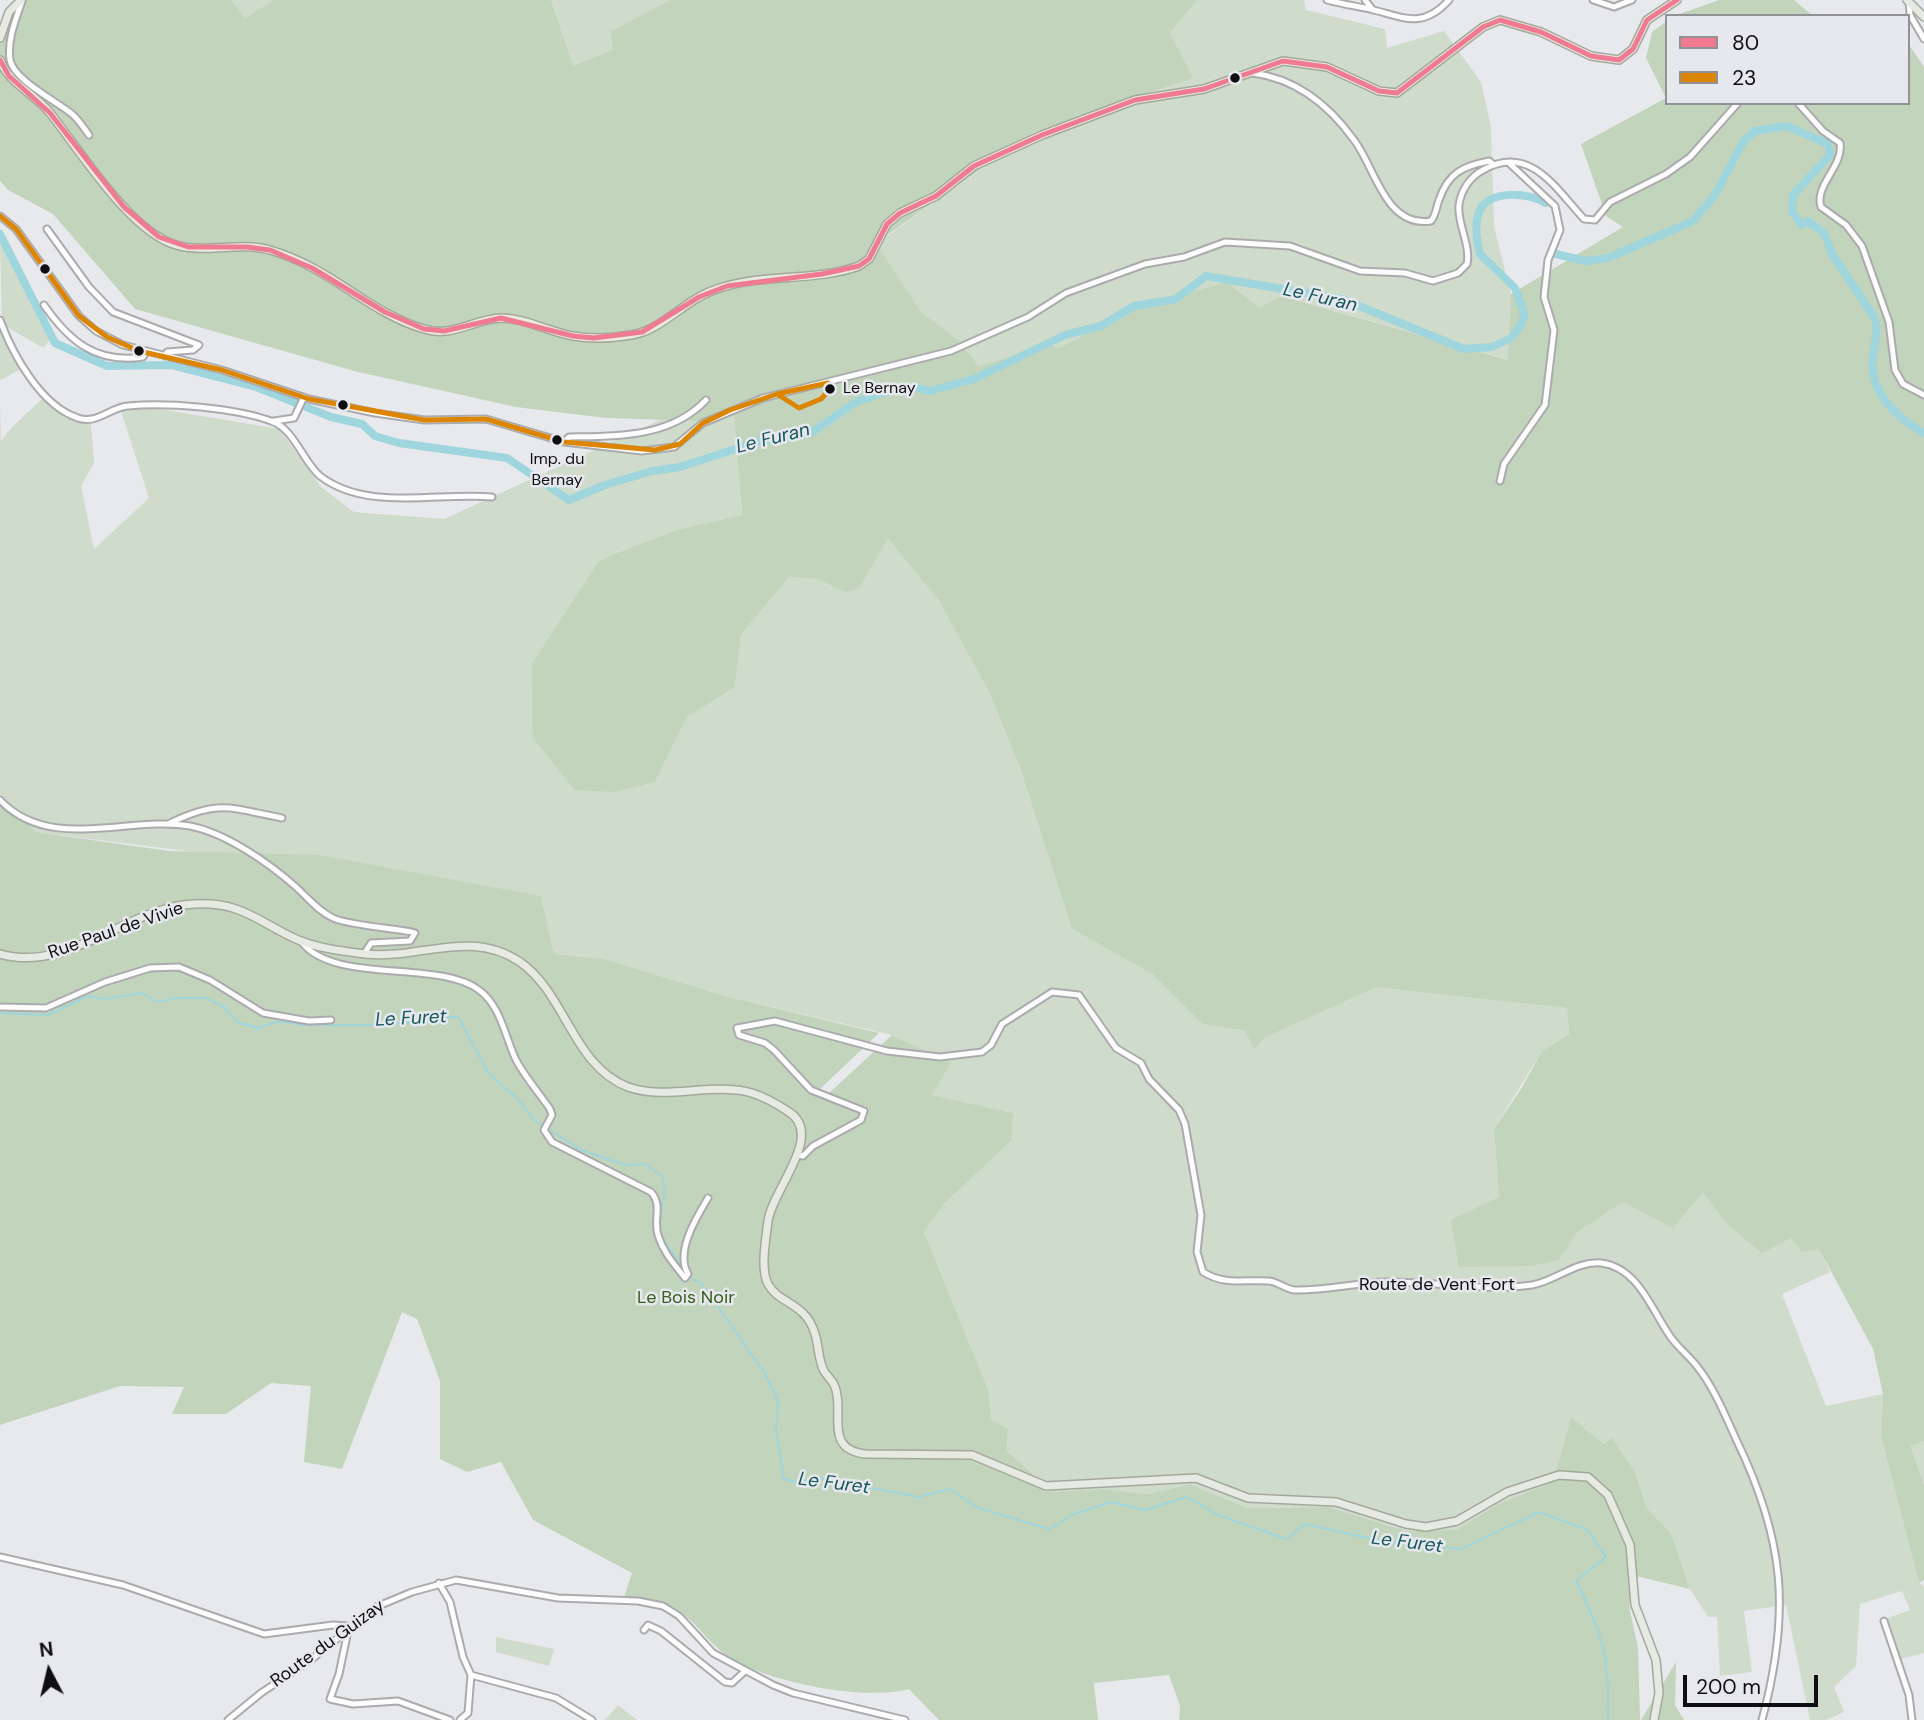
<!DOCTYPE html>
<html>
<head>
<meta charset="utf-8">
<style>
	body { margin:0 }
	#map { position:relative; width:1924px; height:1720px; overflow:hidden; background:#e8e9ed; font-family:"DM Sans",sans-serif }
	canvas { display:block }
	.legend { position:absolute; left:1665px; top:14px; width:245px; height:91px; box-sizing:border-box; background:#e7e8ee; border:2px solid #919196; margin:0; padding:9px 12px; list-style:none; font-size:21px; color:#0f0f11 }
	.legend li { display:flex; align-items:center; gap:14px; height:35px }
	.legend b { width:35px; border:2px solid #919196 }
	.north { position:absolute; left:14px; top:1636px; width:70px; height:70px; -webkit-text-stroke:5px #e7e8ee; paint-order:stroke; rotate:353deg; font-size:19px; font-weight:700; line-height:28px; text-align:center; color:#0f0f11 }
	.north::after { content:''; display:block; margin:auto; width:24px; height:32px; background:#0f0f11; clip-path:polygon(50% 0,100% 100%,50% 72%,0 100%) }
	.scale { position:absolute; left:1683px; top:1675px; width:135px; height:32px; box-sizing:border-box; border:4px solid #0f0f11; border-top:0; padding-left:9px; font-size:21px; line-height:24px; white-space:nowrap; color:#0f0f11; -webkit-text-stroke:5px #e7e8ee; paint-order:stroke }
</style>
</head>
<body>
<div id="map">
<canvas width="1924" height="1720"></canvas>
<ul class="legend">
<li><b style="height:9px;background:#ef7a91"></b>80</li>
<li><b style="height:9px;background:#dc8502"></b>23</li>
</ul>
<div class="north">N</div>
<div class="scale">200 m</div>
</div>
<script>
const ctx = document.querySelector('canvas').getContext('2d');
ctx.lineJoin = 'round';
function fillPath(path, color) {
  ctx.fillStyle = color;
  ctx.fill(path, 'evenodd');
}
function strokePath(path, color, width, dash) {
  ctx.strokeStyle = color;
  ctx.lineWidth = width;
  ctx.lineCap = dash ? 'butt' : 'round';
  ctx.setLineDash(dash || []);
  ctx.stroke(path);
}
function drawText(font, color, halo, rows, align = 'center') {
  ctx.font = font + ' "DM Sans",sans-serif';
  ctx.lineWidth = 5;
  ctx.setLineDash([]);
  ctx.textBaseline = 'middle';
  ctx.strokeStyle = halo;
  ctx.fillStyle = color;
  for (const [text, x, y, turn = 0] of rows) {
    ctx.save();
    ctx.translate(x, y);
    ctx.rotate((+turn || 0) * Math.PI / 180);
    ctx.textAlign = isNaN(turn) ? turn : align;
    if (halo) ctx.strokeText(text, 0, 0);
    ctx.fillText(text, 0, 0);
    ctx.restore();
  }
}
const green = new Path2D(`
	M231 0H273L245 20Z
	M551 0H670L611 31 614 50 573 67Z
	M1197 0H1304L1306 10 1385 29 1387 48 1444 31 1481 82 1491 127 1494 227 1511 294 1509 360 1282 296 1259 308 1134 309 1059 348 1050 345 979 366 958 340 921 312 876 244 1032 133 1192 78 1170 33Z
	M0 239 51 339 43 348 2 324Z
	M0 325 24 367 1 380 0 378Z
	M43 398 66 414 91 425 94 463 81 486 94 549 149 498 118 402 279 429 321 487 354 512 444 519 660 420 698 421 734 412 742 515 676 530 609 556 597 563 532 663 655 782 687 717 735 687 741 635 789 577 817 579 845 592 888 537 939 601 989 692 1019 765 1072 929 1152 974 1202 1024 1245 1031 1254 1048 1266 1037 1376 986 1567 1008 1569 1034 1542 1051 1494 1129 1499 1197 1559 1260 1578 1232 1623 1202 1704 1192 1727 1224 1791 1238 1819 1248 1830 1272 1782 1294 1826 1406 1883 1394 1881 1437 1919 1583 1924 1586V1653L1901 1659 1888 1618 1910 1610 1902 1591 1860 1604 1856 1666 1834 1687 1844 1712 1826 1720H1810L1786 1605 1744 1611 1752 1672 1720 1676 1717 1617H1708L1690 1589 1671 1533 1646 1507 1636 1474 1611 1439 1604 1444 1571 1417 1553 1482 1500 1503 1456 1530 1406 1531 1328 1507 1247 1508 1190 1484 1147 1494 1105 1489 1044 1492 1031 1472 1007 1451 1008 1429 991 1419 988 1389 924 1232 945 1203 1012 1140 1013 1113 932 1095 950 1063 892 1035 729 997 604 959 554 954 541 896 36 832 0 797V402L1 441 12 427Z
	M1924 1441V1485L1911 1445Z
	M496 1637 554 1649 549 1666 496 1652Z
	M618 1705 637 1720H605Z`);
const forest = new Path2D(`
	M26 0H231L245 19 273 0H551L573 66 613 50 611 31 670 0H1197L1170 33 1193 78 1032 133 876 243 921 312 958 340 979 366 1050 345 1059 348 1134 309 1226 282 1259 308 1281 296 1508 360 1511 294 1623 227 1606 216 1581 144 1666 98 1646 58 1652 32 1667 21V103H1908V43L1924 67V1441L1911 1446 1924 1485V1580L1919 1583 1881 1437 1883 1394 1873 1349 1819 1249 1802 1252 1791 1238 1762 1253 1727 1224 1703 1192 1673 1228 1623 1202 1578 1232 1559 1260 1531 1266 1459 1267 1451 1220 1499 1197 1494 1129 1521 1089 1542 1051 1569 1034 1567 1008 1376 987 1266 1037 1254 1049 1245 1031 1202 1024 1152 974 1072 929 1019 765 989 692 939 601 888 538 859 588 845 592 817 579 789 577 741 635 735 687 687 717 655 782 613 792 575 790 533 738 532 663 597 563 609 556 676 530 742 515 734 413 698 421 606 418 516 407 358 372 135 309 53 214 8 190 0 181V36L9 30Z
	M1719 0H1794L1813 16H1674Z
	M0 797 36 832 169 851 319 855 541 896 554 954 604 959 729 997 879 1033 819 1090 827 1095 892 1035 951 1063 932 1095 1013 1113 1012 1140 945 1203 924 1232 988 1389 991 1419 1008 1429 1007 1451 1031 1472 1044 1492 1105 1489 1147 1494 1190 1484 1247 1508 1328 1507 1406 1531 1456 1530 1500 1503 1553 1482 1571 1417 1604 1444 1612 1438 1636 1474 1646 1507 1671 1533 1690 1589 1628 1574 1630 1611 1638 1648 1640 1720H1179L1180 1706 1169 1675 1094 1683 1098 1720H939L909 1689C863 1701 773 1683 732 1659 711 1647 697 1622 676 1609 660 1600 642 1599 624 1597L632 1573 533 1520 501 1462 467 1472 440 1459V1381L417 1319 402 1312 342 1469 304 1462 311 1386 271 1383 226 1414H172L184 1387 120 1386 0 1425Z
	M1676 1662 1675 1705 1684 1720H1641Z`);
const stream = new Path2D(`
	M0 1013 48 1015 88 996 104 999 142 993 157 1002 177 998H206L224 1007 239 1023 259 1028C286 1016 284 1025 311 1025 359 1026 411 1025 458 1016L488 1073 518 1099 534 1120 581 1150 625 1165 645 1164 662 1176 665 1189 659 1223
	M661 1235 684 1271
	M688 1276 702 1284 764 1372 778 1402 776 1430 784 1479 796 1482 823 1479 919 1497 950 1489 979 1508 1049 1529 1074 1514 1111 1502 1145 1510 1187 1497 1218 1515 1286 1539 1305 1524 1381 1541 1461 1549 1539 1512 1588 1530 1606 1557 1576 1581C1603 1634 1610 1661 1608 1720`);
const river = new Path2D(`
	M0 234 55 343 107 366 171 365 256 387 331 417 362 424 375 436 399 443 507 458 569 500 605 485 652 471 680 467 757 442 811 433 856 402 882 393 914 387 930 391 974 379 1065 335 1101 326 1134 306 1176 299 1206 276 1342 299 1464 349 1492 347 1511 338 1522 323 1524 313 1515 288 1480 254C1477 242 1474 222 1480 210 1490 190 1529 192 1545 203
	M1556 254 1586 261 1608 258 1693 221 1715 195 1743 142 1755 131 1787 126 1828 144 1830 155 1793 195 1792 212 1802 225 1808 221 1824 233 1832 254 1874 317C1879 330 1875 341 1873 355 1868 391 1895 417 1924 433`);
const minor = new Path2D(`
	M1327 0C1341 4 1356 6 1370 9 1403 17 1422 30 1449 0
	M1365 0 1373 10
	M1593 0 1614 7 1632 0
	M22 1C16 19 7 40 10 60 14 80 56 101 72 114 78 119 84 128 89 135
	M1909 1 1910 15 1924 39
	M1253 73C1297 79 1329 105 1354 140 1375 167 1385 228 1431 221 1436 215 1436 208 1439 200 1448 173 1463 166 1489 161L1494 165
	M1798 103 1823 131 1840 143C1844 166 1814 185 1821 207L1846 225 1862 246 1889 322 1895 370 1903 384 1924 395
	M0 216 16 229 79 316 96 331 123 345 222 370 309 399 375 413 424 420 486 419 564 442 642 451 674 447 703 423 763 398 951 351 1028 317 1066 293 1145 264 1184 257 1225 242 1290 246 1360 271 1405 273 1433 281 1458 273 1467 264C1471 245 1457 224 1459 205 1461 190 1470 177 1483 170 1530 143 1556 189 1584 219L1595 220 1610 202 1666 174 1690 157 1738 103
	M47 229 89 287 113 312 199 345 193 350 167 352 165 356
	M44 305C69 341 96 364 143 357L146 352
	M0 320C13 355 41 406 78 418 96 425 111 407 128 406 167 402 235 408 271 421 294 428 303 462 320 476 367 512 438 492 492 497
	M274 421 294 418 304 397
	M564 442 569 437C617 436 670 438 706 400
	M1500 481 1504 464 1545 405 1554 330 1544 297 1548 260 1560 230 1555 206 1510 164
	M0 800C50 853 129 815 190 826 226 833 269 863 296 887 308 898 318 911 333 918 350 926 412 930 415 933L410 941 371 943 364 954
	M168 824C219 799 230 808 282 818
	M301 941C332 985 438 959 479 990 501 1006 505 1037 516 1060 525 1077 539 1093 550 1109L552 1115 544 1130 552 1142 651 1192C663 1205 653 1220 658 1235 663 1252 674 1264 685 1278L688 1274C675 1252 696 1218 708 1198
	M0 1007 46 1008 105 982 150 968 179 967 210 980 263 1013 309 1021 331 1020
	M797 1155 803 1156 813 1146 861 1120 864 1111 811 1090 774 1050 765 1043 739 1035 737 1028 775 1021 887 1051 940 1057 982 1052 991 1045 1002 1024 1052 992 1079 995 1116 1048 1141 1063 1149 1079 1179 1110 1185 1124 1201 1215 1197 1252 1203 1272C1226 1286 1244 1279 1269 1281 1278 1282 1286 1289 1294 1290 1324 1291 1354 1283 1384 1282 1433 1281 1482 1292 1532 1285 1556 1281 1575 1261 1601 1263 1637 1267 1651 1308 1668 1333 1676 1347 1690 1356 1699 1369 1715 1390 1725 1415 1736 1439 1785 1540 1791 1612 1762 1720
	M0 1557 123 1585 264 1634 333 1625 349 1626
	M439 1583 450 1602 463 1657 471 1675 468 1713 460 1720
	M1884 1621 1909 1695 1912 1720
	M349 1626 339 1674 330 1699 353 1704 398 1701 450 1720
	M644 1630 648 1625 661 1631 725 1682 732 1683 744 1672
	M471 1675 556 1698 592 1720
	M228 1720 261 1693 312 1659 376 1607 412 1592 456 1580 558 1598 638 1601 663 1606 679 1616 713 1653 773 1685 793 1693 905 1720`);
const major = new Path2D(`
	M1907 0 1924 17
	M0 38 9 12 21 0
	M0 60C9 84 34 93 50 113 79 149 130 232 176 245 207 254 239 241 270 250 332 268 367 312 424 329 452 338 474 319 501 318 525 318 549 332 573 336 590 339 613 338 631 335 660 331 682 303 709 292 755 272 812 283 859 266L869 259 887 224 900 213 936 196 974 166 1042 135 1135 100 1204 89 1283 61 1327 67 1379 91 1397 93 1483 27 1500 20 1541 32 1591 56 1619 60 1633 49 1647 20 1677 0
	M0 954C69 974 128 906 195 904 242 902 257 921 296 939 316 948 342 951 365 954 419 960 470 928 520 962 566 994 573 1066 628 1087 662 1099 700 1086 736 1090 754 1091 774 1102 789 1112 825 1135 772 1190 768 1221 766 1238 760 1269 768 1284 778 1304 806 1302 815 1334 819 1346 818 1360 824 1371 827 1376 833 1381 835 1387 845 1412 823 1449 865 1454L972 1455 1046 1486 1196 1478 1248 1498 1336 1502 1406 1524 1426 1527 1457 1521 1507 1492 1559 1475 1588 1477 1608 1495 1630 1545 1635 1605 1656 1660 1659 1693 1654 1720`);
const bus1 = new Path2D(`
	M0 60 9 76 50 113 124 207 159 237 188 247H247L270 250 312 268 385 312 424 329 444 331 501 318 573 336 594 338 642 332 699 297 727 286 822 274 859 266 869 259 887 224 900 213 936 196 974 166 1042 135 1135 100 1204 89 1283 61 1327 67 1379 91 1397 93 1483 27 1500 20 1541 32 1591 56 1619 60 1633 49 1647 20 1677 0`);
const bus2 = new Path2D(`
	M0 216 16 229 79 316 107 337 139 351 222 370 309 399 424 420 486 419 564 442 655 450 680 444 703 423 730 410 777 394
	M828 383 830 389 821 399 799 408 777 394Z`);
const markers = [
	[1235,78,6,"#0f0f11"],
	[45,269,6,"#0f0f11"],
	[139,351,6,"#0f0f11"],
	[830,389,6,"#0f0f11"],
	[343,405,6,"#0f0f11"],
	[557,440,6,"#0f0f11"]
];
const busNames = [
	["Le Bernay",843,389],
	["Imp. du",557,460,"center"],
	["Bernay",557,481,"center"]
];
const streetNames = [
	["Rue Paul de Vivie",116,931,-19],
	["Route de Vent Fort",1437,1285],
	["Route du Guizay",328,1644,-36]
];
const parkNames = [
	["Le Bois Noir",686,1298]
];
const waterNames = [
	["Le Furan",1320,298,13],
	["Le Furan",773,439,-14],
	["Le Furet",411,1019,-3],
	["Le Furet",834,1484,7],
	["Le Furet",1407,1543,7]
];
fillPath(green, '#cfdbcb');
fillPath(forest, '#c2d4bb');
strokePath(stream, '#9fd5dc', 2);
strokePath(river, '#9fd5dc', 8);
strokePath(minor, '#ababae', 9);
strokePath(major, '#a4a89c', 10);
strokePath(minor, '#fcfcfc', 5);
strokePath(major, '#e7eae2', 7);
strokePath(bus1, '#ef7a91', 5);
strokePath(bus2, '#dc8502', 5);
for (const [x, y, r, color] of markers) {
  const dot = new Path2D();
  dot.arc(x, y, r, 0, 2 * Math.PI);
  ctx.fillStyle = color;
  ctx.fill(dot);
  strokePath(dot, '#e7e8ee', 2.5);
}
drawText('16px', '#0f0f11', '#e7e8ee', busNames, 'left');
drawText('18px', '#0f0f11', '#e7e8ee', streetNames);
drawText('18px', '#365e1b', '#e7e8ee', parkNames);
drawText('italic 19px', '#12555a', '#e7e8ee', waterNames);
</script>
</body>
</html>
